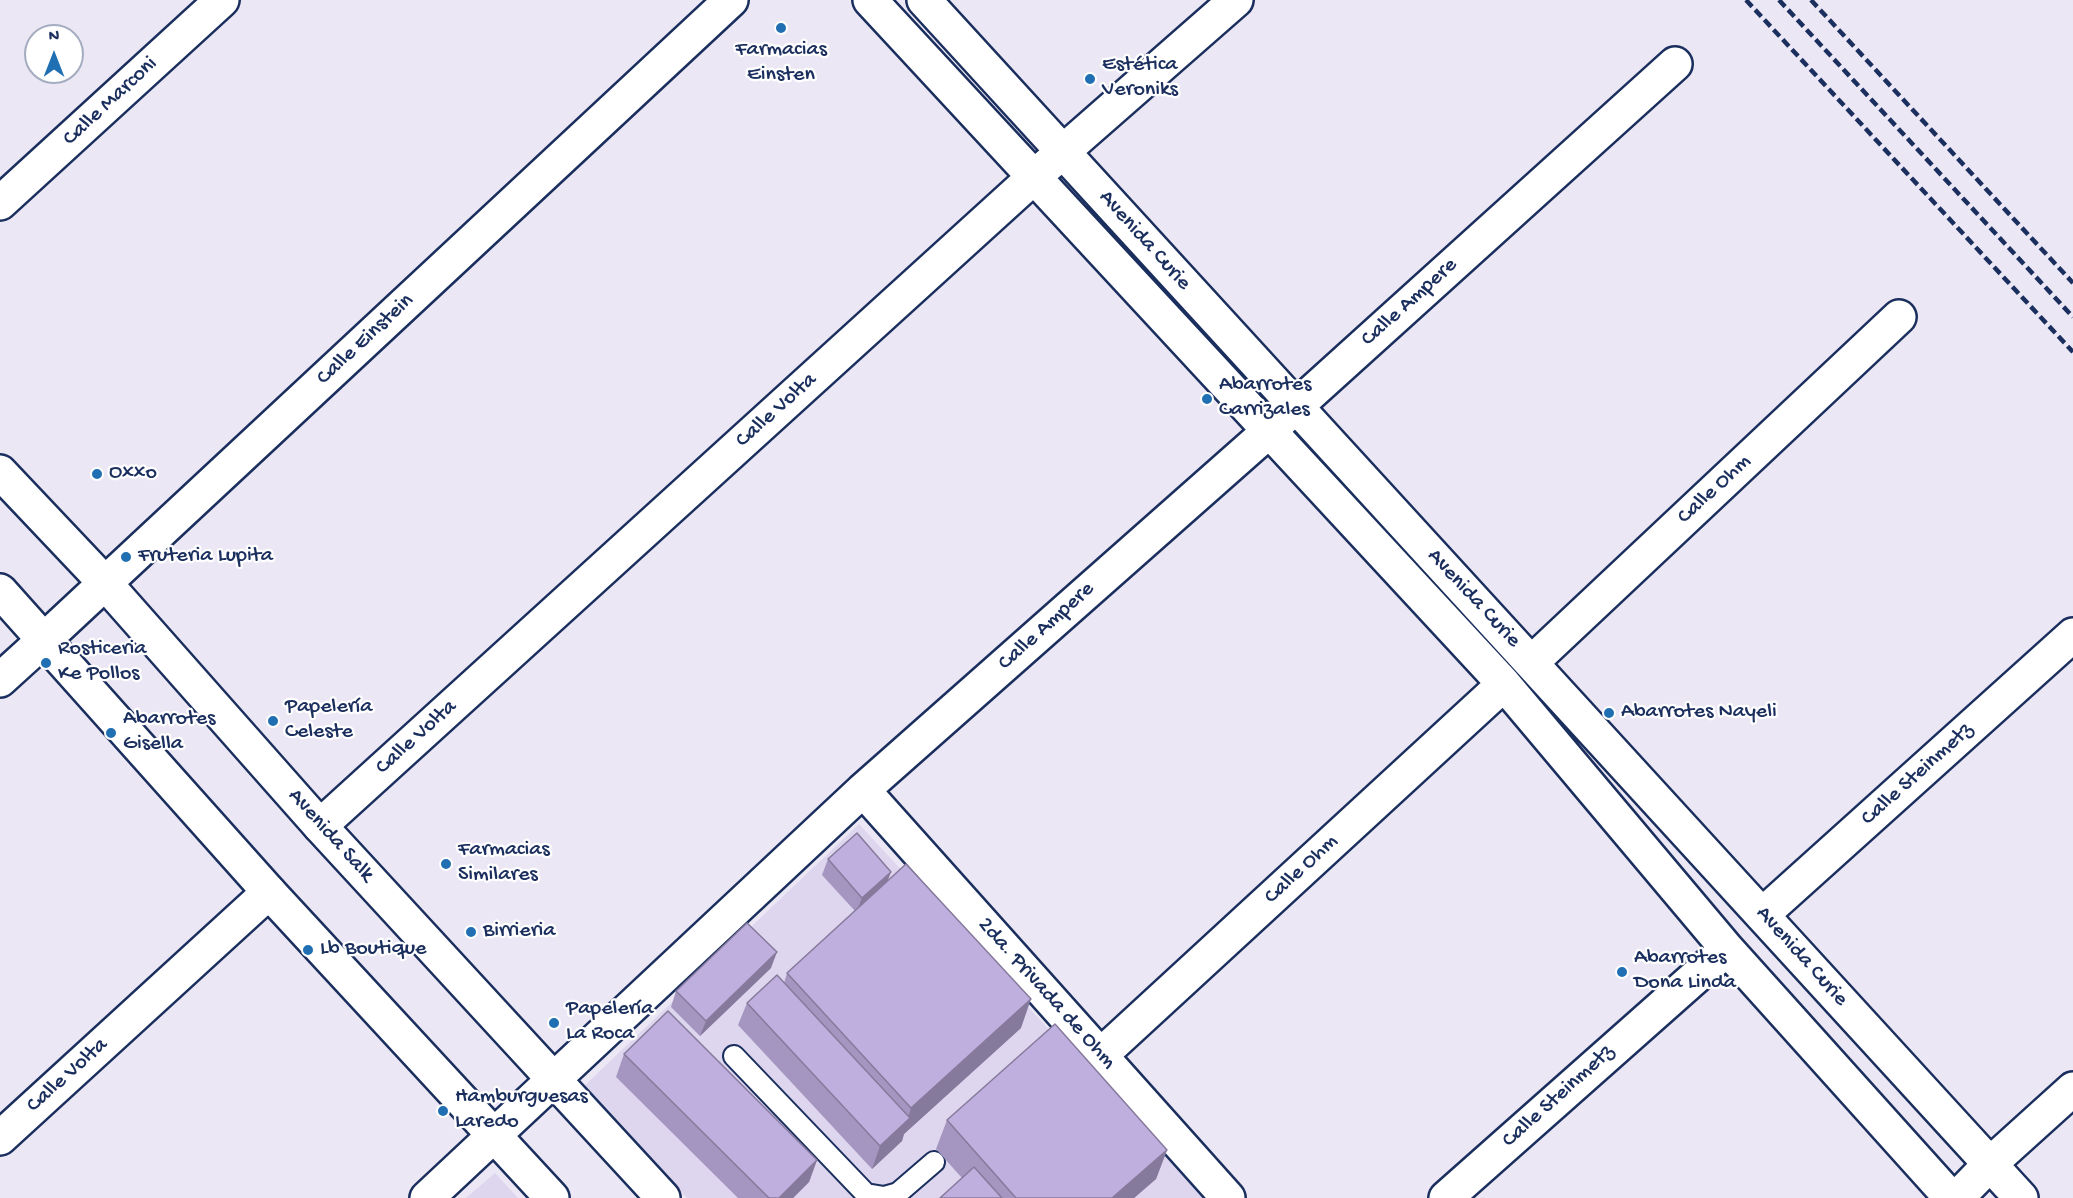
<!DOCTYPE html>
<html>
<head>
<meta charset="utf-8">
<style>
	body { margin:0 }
	#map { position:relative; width:2073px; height:1198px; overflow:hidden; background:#ece7f5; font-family:"Gochi Hand",sans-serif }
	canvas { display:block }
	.north { position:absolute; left:24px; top:24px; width:60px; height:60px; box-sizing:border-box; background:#fff; border:2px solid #a4acbf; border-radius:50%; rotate:0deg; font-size:16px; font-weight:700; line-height:24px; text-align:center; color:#1b2f5e }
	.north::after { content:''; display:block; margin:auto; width:21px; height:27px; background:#1f6fb2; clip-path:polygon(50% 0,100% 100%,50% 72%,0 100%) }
</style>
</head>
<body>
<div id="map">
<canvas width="2073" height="1198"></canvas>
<div class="north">N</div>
</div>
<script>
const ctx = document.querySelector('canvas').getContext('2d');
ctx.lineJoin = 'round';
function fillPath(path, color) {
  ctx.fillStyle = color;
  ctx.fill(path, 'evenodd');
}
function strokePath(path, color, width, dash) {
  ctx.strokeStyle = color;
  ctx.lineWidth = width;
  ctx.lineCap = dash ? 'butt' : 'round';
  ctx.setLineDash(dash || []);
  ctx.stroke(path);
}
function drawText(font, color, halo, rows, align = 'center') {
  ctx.font = font + ' "Gochi Hand",sans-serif';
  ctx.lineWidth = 4.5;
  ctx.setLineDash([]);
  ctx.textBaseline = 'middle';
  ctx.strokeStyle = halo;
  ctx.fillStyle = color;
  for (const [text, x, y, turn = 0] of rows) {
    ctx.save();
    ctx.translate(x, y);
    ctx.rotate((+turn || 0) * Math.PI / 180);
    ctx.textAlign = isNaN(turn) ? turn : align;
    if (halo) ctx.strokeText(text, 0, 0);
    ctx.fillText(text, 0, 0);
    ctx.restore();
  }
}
const built = new Path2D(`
	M859 824 1205 1198H687L582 1088Z
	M495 1173 518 1198H466Z`);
const service = new Path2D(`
	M734 1056 866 1194 884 1197 898 1193 934 1162`);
const minor = new Path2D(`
	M870 0 1504 684 1727 949 1951 1198
	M924 0 2021 1198
	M0 203 222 0
	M1531 663 1899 317
	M0 680 44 640
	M863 790 1228 1198
	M320 826 1034 177 1236 0
	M1762 915 2073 635
	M1101 1055 1504 684
	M0 1138 269 892
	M427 1198 863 790 1269 431 1675 64
	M1446 1198 1727 949
	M1957 1198 1990 1164 2073 1089`);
const tertiary = new Path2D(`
	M44 640 731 0`);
const secondary = new Path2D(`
	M0 472 105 583 320 826 663 1198
	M0 591 269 892 552 1198`);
const rail = new Path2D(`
	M1746 0 2073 352
	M1779 0 2073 317
	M1811 0 2073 283`);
const wall = new Path2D(`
	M828 859 887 882 1021 1028 904 1134 902 1141 872 1169 738 1025 747 1003 784 983 787 973 855 911 822 875Z
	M771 968 700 1036 671 1007 676 991Z
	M624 1054 817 1160 809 1182 793 1198H738L616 1077Z
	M947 1120 1167 1150 1156 1179 1134 1198H940L962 1178 936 1149Z`);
const shadedWall = new Path2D(`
	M891 872 885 888 856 913 862 898Z
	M777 952 771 968 700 1036 706 1021Z
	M1031 999 1021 1028 904 1134 902 1141 872 1169 880 1146 907 1121 911 1108Z
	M1167 1150 1156 1179 1134 1198H1112Z
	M817 1160 809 1182 793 1198H779Z`);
const building = new Path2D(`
	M857 833 891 872 862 898 828 859Z
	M906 864 1031 999 911 1108 787 973Z
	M747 923 777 952 706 1021 676 991Z
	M777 975 910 1118 880 1146 747 1003Z
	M668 1011 817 1160 779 1198H769L624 1054Z
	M1055 1024 1167 1150 1112 1198H1016L947 1120Z
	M974 1167 1002 1198H940Z`);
const markers = [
	[781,28,6,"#1f6fb2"],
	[1090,79,6,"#1f6fb2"],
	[1207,399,6,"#1f6fb2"],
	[97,474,6,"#1f6fb2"],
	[126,557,6,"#1f6fb2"],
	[46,663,6,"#1f6fb2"],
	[1609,713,6,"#1f6fb2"],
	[273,721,6,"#1f6fb2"],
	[111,733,6,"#1f6fb2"],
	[446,864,6,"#1f6fb2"],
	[471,932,6,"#1f6fb2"],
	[308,950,6,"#1f6fb2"],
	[1622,972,6,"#1f6fb2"],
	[554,1023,6,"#1f6fb2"],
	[443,1111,6,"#1f6fb2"]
];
const poiNames = [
	["Farmacias",781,51,"center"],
	["Einsten",781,76,"center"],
	["Estética",1102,66],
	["Veroniks",1102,91],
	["Abarrotes",1219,386],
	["Carrizales",1219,411],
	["Oxxo",109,474],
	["Fruteria Lupita",138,557],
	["Rosticeria",58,650],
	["Ke Pollos",58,675],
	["Papelería",285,708],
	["Celeste",285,733],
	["Abarrotes Nayeli",1621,713],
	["Abarrotes",123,720],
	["Gisella",123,745],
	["Farmacias",458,851],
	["Similares",458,876],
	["Birrieria",483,932],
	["Lb Boutique",320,950],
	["Abarrotes",1634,959],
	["Dona Linda",1634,984],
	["Papelería",566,1010],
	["La Roca",566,1035],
	["Hamburguesas",455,1098],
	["Laredo",455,1123]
];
const streetNames = [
	["Calle Marconi",111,102,-43],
	["Avenida Curie",1144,241,48],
	["Calle Ampere",1410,303,-42],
	["Calle Einstein",366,340,-43],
	["Calle Volta",777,411,-42],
	["Calle Ohm",1715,490,-43],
	["Avenida Curie",1473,599,47],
	["Calle Ampere",1047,627,-42],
	["Calle Volta",417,738,-42],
	["Calle Steinmetz",1918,775,-42],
	["Avenida Salk",330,836,48],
	["Calle Ohm",1302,870,-43],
	["Avenida Curie",1801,957,48],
	["2da. Privada de Ohm",1046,994,48],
	["Calle Volta",68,1076,-42],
	["Calle Steinmetz",1559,1097,-42]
];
fillPath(built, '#ded6ee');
strokePath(service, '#1b2f5e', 24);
strokePath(minor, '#1b2f5e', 38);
strokePath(tertiary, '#1b2f5e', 38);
strokePath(secondary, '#1b2f5e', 38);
strokePath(service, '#fff', 20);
strokePath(minor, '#fff', 33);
strokePath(tertiary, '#fff', 33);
strokePath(secondary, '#fff', 33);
strokePath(rail, '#1b2f5e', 4.5, [9, 4.5]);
fillPath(wall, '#a496c0');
fillPath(shadedWall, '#867a9c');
fillPath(building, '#bfafdf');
strokePath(building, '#867a9c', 1.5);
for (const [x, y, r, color] of markers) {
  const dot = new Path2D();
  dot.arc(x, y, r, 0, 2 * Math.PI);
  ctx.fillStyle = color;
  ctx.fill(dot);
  strokePath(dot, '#fff', 2);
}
drawText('22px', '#1b2f5e', '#fff', poiNames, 'left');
drawText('22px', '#1b2f5e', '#fff', streetNames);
</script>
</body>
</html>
